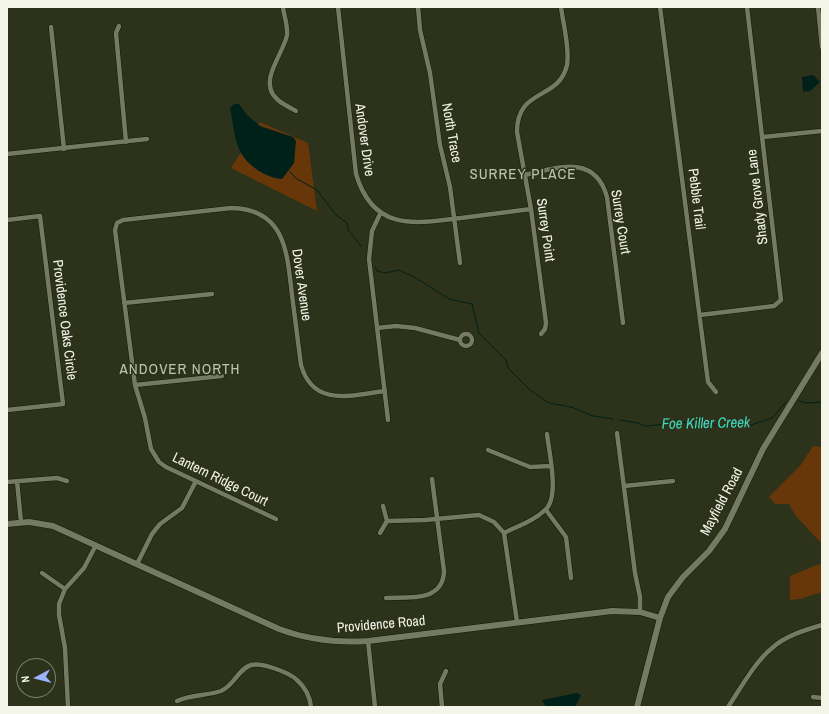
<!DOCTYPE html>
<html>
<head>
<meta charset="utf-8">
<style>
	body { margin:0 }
	#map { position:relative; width:829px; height:714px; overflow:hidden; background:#2d321b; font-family:"Archivo Narrow",sans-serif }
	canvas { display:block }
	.frame { position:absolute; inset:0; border:8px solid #f2f5e7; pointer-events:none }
	.north { position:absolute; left:16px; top:658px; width:40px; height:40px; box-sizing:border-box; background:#2d321b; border:1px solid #7c806d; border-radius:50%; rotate:263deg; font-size:11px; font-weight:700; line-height:16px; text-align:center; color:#f2f5e7 }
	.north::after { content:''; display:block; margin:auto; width:14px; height:18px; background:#9cb4fd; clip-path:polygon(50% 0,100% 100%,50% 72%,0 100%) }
</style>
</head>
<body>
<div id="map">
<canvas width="829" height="714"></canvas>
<div class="frame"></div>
<div class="north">N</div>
</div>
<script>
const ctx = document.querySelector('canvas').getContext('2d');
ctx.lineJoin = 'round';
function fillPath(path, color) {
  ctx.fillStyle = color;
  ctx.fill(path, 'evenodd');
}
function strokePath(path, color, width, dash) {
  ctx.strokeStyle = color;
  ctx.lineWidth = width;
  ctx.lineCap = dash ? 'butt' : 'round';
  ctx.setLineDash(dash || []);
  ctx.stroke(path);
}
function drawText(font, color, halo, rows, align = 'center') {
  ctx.font = font + ' "Archivo Narrow",sans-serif';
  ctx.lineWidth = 3;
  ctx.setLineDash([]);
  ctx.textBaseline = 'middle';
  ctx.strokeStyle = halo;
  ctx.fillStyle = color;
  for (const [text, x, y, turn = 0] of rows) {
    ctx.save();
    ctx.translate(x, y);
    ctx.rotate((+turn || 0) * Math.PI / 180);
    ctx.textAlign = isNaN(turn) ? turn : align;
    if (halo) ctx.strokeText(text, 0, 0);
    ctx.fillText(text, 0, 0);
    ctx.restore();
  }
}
const green = new Path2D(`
	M260 122 308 143 317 211 231 168Z
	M813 446 822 447V544L796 516 789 504H775L769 497 800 466Z
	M822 563V592L800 599 790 600V576Z`);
const water = new Path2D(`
	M813 75 820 82 810 91 803 92 802 77Z
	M234 104H239L247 115 260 126 293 137 296 141 294 163 282 179C267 178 249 167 241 153 234 141 233 122 230 108Z
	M577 693 581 695 575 707H546L542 700Z`);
const stream = new Path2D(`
	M289 171 297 179 317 190 336 215 347 223 348 230 362 247
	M375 267 377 271 385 273 399 270 416 278 449 299 472 304 479 333 506 360 508 368 530 390 549 403 571 407 593 416 613 419
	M799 401 807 403 822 402
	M620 420 638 423 646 426 688 422 721 426 751 425 772 418 786 402`);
const street = new Path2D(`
	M283 7C284 16 288 25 287 35 284 53 258 81 276 98 281 104 290 107 296 111
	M338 7 356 174C373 231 413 224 461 218 485 215 508 212 531 209
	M418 7 420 30 430 73 440 145 450 187 460 263
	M660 7 708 382 716 392
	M818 7 822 47
	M119 26 116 33 126 142
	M51 27 64 149
	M763 137 822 131
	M7 154 147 139
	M525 175C557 168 595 153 607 197L623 323
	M381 212 372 231 369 259 388 420
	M7 220 40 216 63 404 7 410
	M124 303 212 294
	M700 315 774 306 781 300 747 7
	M377 328 396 326 415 328 460 340
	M460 340a6 6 0 1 1 12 0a6 6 0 1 1-12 0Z
	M541 334 545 329 546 323 531 209 517 132C517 87 559 101 567 65 570 49 563 23 561 7
	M135 385 222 376
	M617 433 635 573 640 597V612
	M488 450 530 467 551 466
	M17 481 21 522
	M7 482 57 478 67 481
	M624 486 673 481
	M546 510 566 537 571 578
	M276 519 166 467 159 462 151 449 145 418 135 385 115 230 117 223 123 220 231 208C286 209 287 253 292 295 295 318 298 342 301 365 313 408 352 395 385 391
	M387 521 425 520 479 515 494 522 504 533 517 622
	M380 533 387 521 383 506
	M504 533C518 526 534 521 545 510 560 498 549 452 547 434
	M137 564 152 534 160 524 182 508 196 481
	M42 573 65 589
	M386 598C410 597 443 602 444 571L432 479
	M368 641 375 707
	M813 697 822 698
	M177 701C191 694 207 696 221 691 234 686 238 669 251 665 262 662 290 673 297 680 305 687 310 697 311 707
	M68 707 65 648 59 615V604L65 589 84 568 96 545
	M442 707 440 684 446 671
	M728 707C741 688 754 663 772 648 785 636 805 630 822 625`);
const secondary = new Path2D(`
	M7 524 29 522 53 526 279 629C308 640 336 643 368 641L612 611 640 612 660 618
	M637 707 660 618 668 597 683 577 709 551 725 529 763 449 822 353`);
const streetNames = [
	["North Trace",451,133,80],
	["Andover Drive",364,140,82],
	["Shady Grove Lane",758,197,-97],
	["Pebble Trail",696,199,83],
	["Surrey Court",620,222,81],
	["Surrey Point",545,230,82],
	["Dover Avenue",301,285,82],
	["Providence Oaks Circle",64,320,83],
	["Lantern Ridge Court",220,480,26],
	["Mayfield Road",722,502,-62],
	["Providence Road",381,625,-5]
];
const neighbourhoodNames = [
	["SURREY PLACE",523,175],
	["ANDOVER NORTH",180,370]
];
const waterNames = [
	["Foe Killer Creek",706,424,-1]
];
fillPath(green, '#67370a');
fillPath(water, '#00201a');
strokePath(stream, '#00201a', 1);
strokePath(street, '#151904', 5.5);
strokePath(secondary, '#151904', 7);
strokePath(street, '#757b62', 4.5);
strokePath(secondary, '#757b62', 6);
drawText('14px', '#f2f5e7', '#2d321b', streetNames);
ctx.letterSpacing = '1px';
drawText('15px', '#bcc3a8', '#2d321b', neighbourhoodNames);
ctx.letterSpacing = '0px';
drawText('italic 15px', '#41d9c0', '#2d321b', waterNames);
</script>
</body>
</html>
